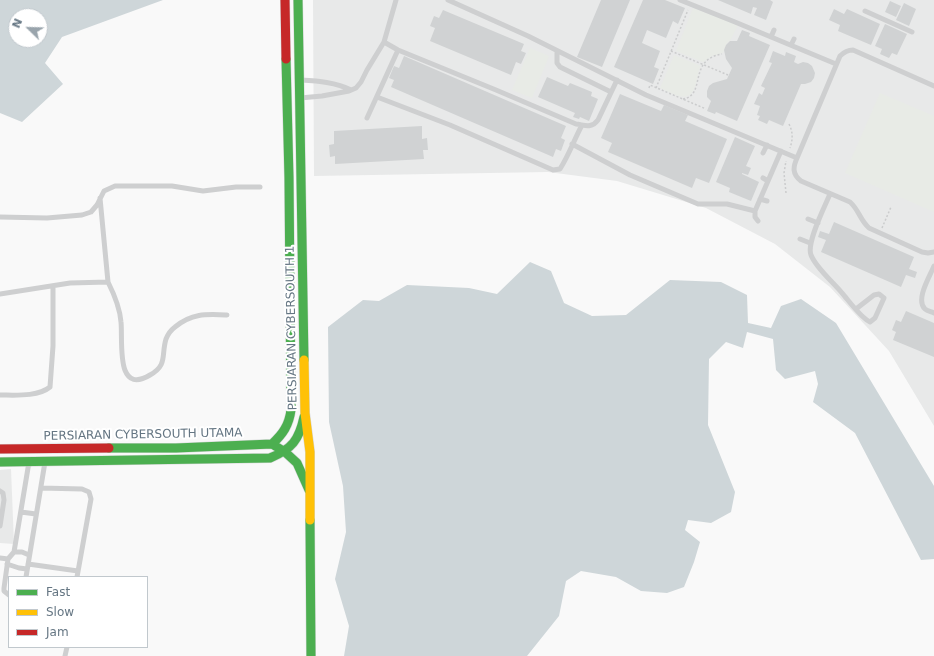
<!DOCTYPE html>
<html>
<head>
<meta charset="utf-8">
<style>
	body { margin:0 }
	#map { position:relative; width:934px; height:656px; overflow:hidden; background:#f9f9f9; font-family:"DejaVu Sans",sans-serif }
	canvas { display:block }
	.legend { position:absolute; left:8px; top:576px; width:140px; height:72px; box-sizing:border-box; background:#fff; border:1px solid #c1c8cd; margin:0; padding:5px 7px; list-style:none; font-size:12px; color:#657683 }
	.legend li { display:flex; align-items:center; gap:8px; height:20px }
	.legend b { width:20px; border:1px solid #c1c8cd }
	.north { position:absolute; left:8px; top:8px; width:40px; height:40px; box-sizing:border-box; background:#fff; border:1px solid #c1c8cd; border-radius:50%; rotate:293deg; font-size:11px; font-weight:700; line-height:16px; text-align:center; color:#657683 }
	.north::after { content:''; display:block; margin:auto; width:14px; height:18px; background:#99a4ac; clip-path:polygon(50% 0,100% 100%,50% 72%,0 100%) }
</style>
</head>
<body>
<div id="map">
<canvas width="934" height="656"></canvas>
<ul class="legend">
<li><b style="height:5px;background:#4caf50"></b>Fast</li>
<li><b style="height:5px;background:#ffc107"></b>Slow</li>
<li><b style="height:5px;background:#c62828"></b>Jam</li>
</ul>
<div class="north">N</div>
</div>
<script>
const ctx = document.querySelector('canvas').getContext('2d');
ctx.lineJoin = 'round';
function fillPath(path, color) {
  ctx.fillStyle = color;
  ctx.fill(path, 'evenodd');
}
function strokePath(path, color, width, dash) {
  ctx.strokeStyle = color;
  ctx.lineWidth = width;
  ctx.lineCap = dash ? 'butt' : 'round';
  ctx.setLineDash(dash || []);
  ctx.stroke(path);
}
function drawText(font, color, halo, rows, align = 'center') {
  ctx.font = font + ' "DejaVu Sans",sans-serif';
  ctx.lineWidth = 4;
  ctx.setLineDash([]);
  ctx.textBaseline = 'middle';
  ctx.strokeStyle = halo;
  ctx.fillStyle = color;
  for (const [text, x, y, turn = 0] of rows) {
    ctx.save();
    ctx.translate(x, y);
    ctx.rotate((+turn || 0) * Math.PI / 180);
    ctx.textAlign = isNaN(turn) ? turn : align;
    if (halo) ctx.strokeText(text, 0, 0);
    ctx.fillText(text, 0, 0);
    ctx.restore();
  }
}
const built = new Path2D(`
	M313 0H934V426L889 351 830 287 775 244 706 208 617 181 548 172 314 176Z
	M11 469 14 544 0 543V470Z`);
const green = new Path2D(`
	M693 8 738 25 731 39 726 45 723 53 712 56 703 62 676 51Z
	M530 48 549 56 532 98 512 90Z
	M674 55 701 66C697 72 698 78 696 84 690 106 674 94 660 88Z
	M880 93 934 116V212L845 173Z`);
const water = new Path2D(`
	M0 0H163L62 37 45 63 63 84 22 122 0 113ZM16 16H40V40H16Z
	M530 262 551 271 564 303 592 316 626 315 670 280 721 282 747 295 748 323 771 328 781 306 801 299 836 323 934 486V559L921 560 855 433 813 402 818 384 815 371 785 379 776 370 773 339 747 332 743 348 726 342 709 359 708 425 735 492 731 512 711 523 688 520 685 530 700 542 694 562 684 587 667 593 641 591 616 577 581 571 566 581 559 616 527 656H344L349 626 335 579 346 532 343 486 329 422 328 327 363 300 379 301 407 285 469 288 497 294Z`);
const building = new Path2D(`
	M601 0H630L602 67 577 57Z
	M643 0H665L685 8 678 24 673 21 666 38 647 30 642 43 660 51 654 67 659 69 653 84 614 67Z
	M718 0H770L773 2 766 20 754 15 757 8 753 7 751 14Z
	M890 1 901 6 896 17 885 12Z
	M904 3 916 9 909 26 896 20Z
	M834 9 844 14 847 9 880 24 871 45 838 31 840 25 829 20Z
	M443 10 524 44 521 51 526 53 521 64 516 62 511 75 430 41 435 28 430 26 434 16 439 18Z
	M885 24 907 34 897 55 892 53 889 58 880 54 882 49 875 46Z
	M742 30 750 33 749 36 770 45 737 121 716 112 715 114 707 111 711 101 707 97V91L709 86 713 83 727 79 732 68 726 59 724 50 726 45 730 41H737Z
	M773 51 785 56 786 52 796 56 794 62 798 64 803 62 808 63 812 66 815 73 814 78 811 82 805 84H801L783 126 769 120 767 124 758 120 760 116 757 115 760 106 754 104 759 93 762 95 765 88 761 86 772 63 769 62Z
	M404 56 566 126 561 138 565 140 561 151 556 149 553 157 391 87 394 80 389 78 394 66 399 68Z
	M547 77 568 86 570 83 592 92 591 96 598 99 589 121 580 117 579 119 573 117 575 113 538 97Z
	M620 94 661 111 664 105 688 115 685 121 727 139 709 183 696 178 692 188 608 152 612 143 601 138Z
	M422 126V139L427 138 428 150H423L424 159 335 164V156L330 157 329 145 334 144V131Z
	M735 137 755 146 746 166 751 168 748 175 742 173V174L759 182 751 201 729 192 730 188 716 182Z
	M834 222 914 257 909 269 917 272 915 278 906 275 901 287 821 252 826 240 818 237 820 231 829 234Z
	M906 311 934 323V357L893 340 896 332 892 330 896 320 901 322Z`);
const path = new Path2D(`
	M671 51 728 75
	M649 88 650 85 706 109
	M656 88 688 10
	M683 99C707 95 687 60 722 54
	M789 124C793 132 793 139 790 148
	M786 193 784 173 786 161
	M882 228 891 207`);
const lane = new Path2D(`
	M448 0 528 36 646 95 797 158C793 167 792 174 801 181L850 202C859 210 860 220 869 228L922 252 928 253 934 252
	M680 0 735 22 836 64
	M865 11 912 32
	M771 37 774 30
	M384 42 398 50 496 90 576 124C585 125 591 129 598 120L617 80
	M791 45 794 39
	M557 51V63L560 67 611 92
	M300 80C317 81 336 82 351 90
	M377 97 450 125 553 170 560 169C569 155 574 140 582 125
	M300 98 322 96 349 91 356 88 361 82 367 70 384 42 396 0
	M367 118 398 50
	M572 144 630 175 698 204H727L755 211
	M763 153 767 145
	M797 158 840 56C844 52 847 50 853 50L934 86
	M763 178 768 181
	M830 194C825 206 806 243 811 255 816 268 833 282 842 293 849 301 861 318 870 322L875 318 884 298 879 294 874 295 856 309
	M760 199 767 201
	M0 217 47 218 82 215 91 212 97 205 104 191 115 186H172L203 191 236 187H260
	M808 219 818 223
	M758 221 755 217V211L781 151
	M800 239 810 243
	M934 266C930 276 915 300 925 309 927 311 932 312 934 313
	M108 282C114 294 120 309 121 322 123 341 115 396 150 375 168 365 161 355 166 339 168 334 171 330 175 327 192 313 206 314 227 315
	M0 294 70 283 108 282 100 198
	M0 395C15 395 38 397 50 387L53 346V286
	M41 488 82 489 89 492 91 499 77 577
	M0 491 3 493 4 500 0 526
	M21 512 36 514
	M14 552H22L29 555
	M0 558 8 559
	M7 564 19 568 27 569
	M28 564 78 571
	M26 577 45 462
	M9 595 4 591V588L8 559 14 552 29 462
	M65 656 67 647`);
const fast = new Path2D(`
	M298 0 304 360
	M272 444C283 434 289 425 291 410L289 178 286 59
	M109 448H176L272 444 285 452 297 463 309 490
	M0 462 270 458C292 449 299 440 304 417
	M310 520 311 656`);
const slow = new Path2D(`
	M304 360 305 413 310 452V520`);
const jam = new Path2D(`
	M285 0 286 59
	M0 449 109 448`);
const streetNames = [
	["PERSIARAN CYBERSOUTH 1",292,328,-91],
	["PERSIARAN CYBERSOUTH UTAMA",143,435,-1]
];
fillPath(built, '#e8e9e9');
fillPath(green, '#e8ebe6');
fillPath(water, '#ced6d9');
fillPath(building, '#d0d2d3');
strokePath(fast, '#d5d6d7', 10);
strokePath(slow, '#d5d6d7', 10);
strokePath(jam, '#d5d6d7', 10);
strokePath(path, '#cbcccd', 1.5, [2, 2]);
strokePath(lane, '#cecfd0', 5);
strokePath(fast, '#4caf50', 9);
strokePath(slow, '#ffc107', 9);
strokePath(jam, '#c62828', 9);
drawText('12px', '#657683', '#fff', streetNames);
</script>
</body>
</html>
